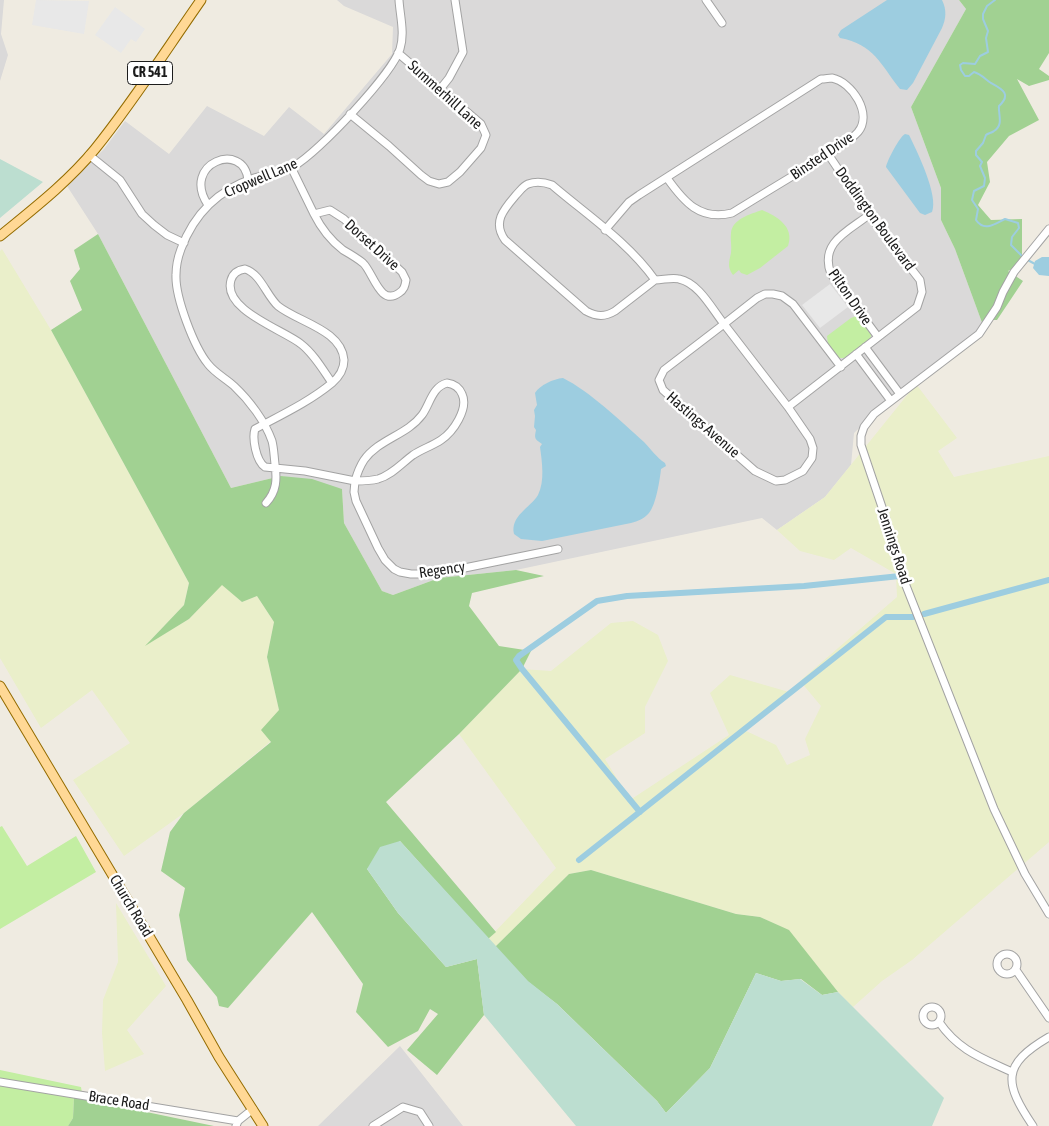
<!DOCTYPE html>
<html>
<head>
<meta charset="utf-8">
<style>
	body { margin:0 }
	canvas { display:block; background:#efebe1 }
</style>
</head>
<body>
<canvas width="1049" height="1126"></canvas>
<script>
const ctx = document.querySelector('canvas').getContext('2d');
ctx.lineJoin = 'round';
function fillPath(path, color) {
  ctx.fillStyle = color;
  ctx.fill(path, 'evenodd');
}
function strokePath(path, color, width, dash) {
  ctx.strokeStyle = color;
  ctx.lineWidth = width;
  ctx.lineCap = dash ? 'butt' : 'round';
  ctx.setLineDash(dash || []);
  ctx.stroke(path);
}
function drawText(font, color, halo, rows, align = 'center') {
  ctx.font = font + ' "Asap Condensed",sans-serif';
  ctx.lineWidth = 5;
  ctx.setLineDash([]);
  ctx.textBaseline = 'middle';
  ctx.strokeStyle = halo;
  ctx.fillStyle = color;
  for (const [text, x, y, turn = 0] of rows) {
    ctx.save();
    ctx.translate(x, y);
    ctx.rotate((+turn || 0) * Math.PI / 180);
    ctx.textAlign = isNaN(turn) ? turn : align;
    if (halo) ctx.strokeText(text, 0, 0);
    ctx.fillText(text, 0, 0);
    ctx.restore();
  }
}
const residential = new Path2D(`
	M0 0H4L1 34 8 55 0 81Z
	M337 0H959L966 9 911 107 941 188V220L955 249 984 328 874 414 854 433 851 465 825 497 777 530 762 518 516 570 439 578 393 595 382 591 344 523 342 489 281 476 231 488 98 234 67 186 104 149 125 121 169 154 207 106 264 136 289 107 324 134 392 54 393 27 344 6Z
	M400 1046 463 1126H318Z`);
const farmland = new Path2D(`
	M2 249 51 330 189 583 184 605 147 644 189 619 222 584 242 602 257 596 274 622 267 657 279 710 271 741 184 813 124 856 73 780 130 743 92 690 41 728 0 658V251Z
	M916 384 957 438 938 451 954 477 1049 456V842L912 960 882 981 853 1007 838 992 788 930 760 917 736 914 591 870 569 874 495 947 488 939 556 868 459 734 522 669 551 671 611 623 633 621 658 635 668 661 645 707V733L605 759 630 800 729 735 710 693 730 675 789 692 744 730 776 745 787 765 810 755 805 739 821 706 800 681 897 597 896 574 851 548 834 560 800 551 777 530 825 497Z
	M116 903 166 986 127 1030 144 1054 105 1071 102 1033 103 1000 118 962Z`);
const grass = new Path2D(`
	M762 210C777 216 795 227 788 246L760 268 747 275 741 273 739 270 733 275C727 267 729 262 731 253 732 246 730 239 731 233 732 219 751 214 762 210Z
	M856 316 859 317 872 333 870 339 844 358H838L828 345 827 336 851 318Z
	M2 826 27 866 76 836 96 872 0 929V827Z
	M0 1070 81 1087 83 1099 74 1097 73 1118 68 1126H0Z`);
const forest = new Path2D(`
	M959 0H1049V53L1039 69 1049 76V80L1029 86 1017 79 1039 120 1009 136 987 162 990 182 978 205 991 220 1022 219V264L1008 271 1023 281 997 320H989L984 328 955 249 941 220V188L911 107 966 9Z
	M98 234 231 488 281 476 312 479 342 489 344 523 382 591 393 595 439 578 516 570 544 576 472 593 469 606 499 646 531 651 522 669 459 734 386 802 496 932 488 939 400 841 367 869 398 913 446 967 477 959 484 1015 437 1075 407 1050 438 1014 430 1009 418 1031 388 1047 356 1012 363 984 312 912 228 1008 219 1006 217 997 187 960 179 915 185 888 161 871 170 832 184 813 271 742 261 730 279 710 267 657 274 622 257 596 242 602 222 585 189 619 145 646 184 605 189 583 51 330 82 310 70 281 80 269 74 250Z
	M591 870 736 914 760 917 789 930 838 992 822 995 801 979 781 981 756 973 710 1068 666 1113 657 1101 557 1004 528 982 495 947 569 874Z
	M74 1097 214 1126H68L73 1118Z`);
const wetland = new Path2D(`
	M0 159 43 182 0 218Z
	M400 841 528 981 557 1004 657 1101 666 1113 710 1068 756 973 781 981 800 979 822 995 838 992 944 1098 932 1126H576L484 1015 477 959 446 967 398 913 367 869 380 847Z`);
const parking = new Path2D(`
	M36 0 89 1 84 34 32 25Z
	M115 7 145 29 136 42 131 39 121 53 95 35Z
	M830 284 848 307 820 328 802 305Z`);
const water = new Path2D(`
	M887 0H942C947 10 946 19 942 28L913 83 907 90 900 89C881 65 874 44 840 38L838 35 841 30Z
	M905 134 909 135C917 151 939 196 932 212L925 215 920 213 886 167C887 161 900 136 905 134Z
	M1042 257H1049V276L1039 275 1033 268 1035 261Z
	M563 378C589 391 621 421 644 442 651 449 656 457 665 463L666 466 661 469C660 479 656 505 649 513 644 519 638 521 631 523L542 541 521 539 514 534C510 516 530 508 538 495 545 481 542 462 540 447L542 444C535 439 534 439 536 430L534 427 535 416 534 410 537 405 535 393C540 385 553 379 563 378Z`);
const stream = new Path2D(`
	M995 0 987 6 983 14V19L988 31 986 38 988 52 980 56 975 64 963 63 960 65 961 70 965 76H969L974 72C981 74 985 79 991 83 1002 89 1012 94 999 106 998 114 1004 125 994 131 992 133 988 133 986 135L983 143 976 151V155L982 162 980 166 985 178 984 186 974 191 972 200 978 209 976 220C984 232 995 224 1005 219L1018 223 1019 228 1012 237 1011 245 1024 258 1035 264`);
const canal = new Path2D(`
	M924 614 1049 580
	M640 812 522 669 516 660 519 656 597 601 627 596 804 586 900 576
	M579 860 886 617H913`);
const minor = new Path2D(`
	M706 0 722 23
	M441 88 449 78 463 52 455 0
	M350 114 389 146 421 175 429 181 439 184 448 182 460 172 481 148 486 135 481 124 398 53
	M89 155 120 180 142 214 154 225 167 235 184 243
	M291 167 314 214
	M208 205C180 163 244 140 248 180
	M330 210 344 219 402 272 406 280C405 286 404 290 399 293 380 307 373 272 363 263 357 258 350 254 343 250 330 240 321 228 314 214Z
	M869 215C848 231 819 243 831 274L878 337
	M1049 229 1014 272 1003 292 997 307 979 334 874 414 864 427 861 436V445L885 516 901 573 994 809 1025 874 1049 914
	M605 230 629 202 639 195 821 79C825 79 829 78 832 78 852 82 873 114 858 132 846 145 826 155 811 165 784 181 758 197 732 213 700 221 684 202 667 178
	M245 269C261 274 266 295 278 306 298 322 342 330 344 360 344 370 339 377 332 383 323 370 314 354 301 344 284 330 222 310 231 280 233 273 238 270 245 269Z
	M655 280 615 311C605 317 597 317 586 311L505 240C492 222 504 209 516 195 520 191 523 186 528 184 536 181 544 182 552 185 587 215 628 242 655 280 663 280 672 277 679 279 699 283 712 309 724 324L757 298 765 294H773L782 296 793 304 841 367
	M724 324 788 407 810 439 813 448 812 458 803 471 785 480 776 481 755 471 663 390 659 380 664 370Z
	M865 347 900 394
	M856 354 891 401
	M332 383C309 402 281 415 255 429 252 438 256 461 265 467L305 471 355 481 354 492 356 501 378 548 385 560 394 569 400 572 411 574H435L558 549
	M447 383C454 384 459 387 462 394 469 409 453 432 441 440 432 446 422 449 413 455 402 463 392 475 378 479 370 481 362 481 355 481 357 474 360 466 364 460 379 439 407 435 422 415 430 404 432 387 447 383Z
	M788 407 917 307 922 292 920 280 869 215 828 154
	M266 503C277 491 277 479 275 464 274 456 274 449 272 441 265 421 249 400 234 386 225 378 215 373 208 364 194 347 175 297 176 275 176 267 178 257 181 249 194 214 218 190 254 178 267 174 281 173 294 166 318 153 392 74 400 49 405 33 400 16 399 0
	M997 964a10 10 0 1 1 20 0a10 10 0 1 1-20 0Z
	M1016 970 1049 1018
	M923 1016a9 9 0 1 1 18 0a9 9 0 1 1-18 0Z
	M939 1022C959 1051 982 1058 1012 1072
	M0 1082 238 1121
	M236 1126 238 1121 253 1109
	M373 1126 403 1107 420 1112 429 1126
	M1033 1126C1004 1083 1001 1065 1049 1037`);
const major = new Path2D(`
	M0 236C33 209 68 182 95 149 133 102 166 50 201 0
	M0 686 187 1000 219 1057 263 1126`);
const shields = [
	[150,73,45]
];
const shieldNames = [
	["CR 541",150,73]
];
const streetNames = [
	["Summerhill Lane",445,95,42],
	["Binsted Drive",822,156,-34],
	["Cropwell Lane",261,178,-23],
	["Doddington Boulevard",875,219,54],
	["Dorset Drive",372,245,42],
	["Pilton Drive",850,297,55],
	["Hastings Avenue",703,425,41],
	["Jennings Road",894,546,72],
	["Regency",442,570,-8],
	["Church Road",131,906,59],
	["Brace Road",119,1101,9]
];
fillPath(residential, '#dad9d9');
fillPath(farmland, '#eaefca');
fillPath(grass, '#c3eea2');
fillPath(forest, '#a1d192');
fillPath(wetland, '#bcded0');
fillPath(parking, '#e8e8e8');
fillPath(water, '#9dcde0');
strokePath(stream, '#9dcde0', 2);
strokePath(canal, '#9dcde0', 6);
strokePath(minor, '#a3a3a3', 9);
strokePath(major, '#946c00', 11);
strokePath(minor, '#fff', 7);
strokePath(major, '#ffd895', 9);
for (const [x, y, w] of shields) {
  const box = new Path2D();
  box.roundRect(x - w / 2, y - 11.5, w, 23, 4);
  ctx.fillStyle = '#fff';
  ctx.fill(box);
  strokePath(box, '#1c1c1c', 1);
}
drawText('bold 14px', '#1c1c1c', null, shieldNames);
drawText('15px', '#1c1c1c', '#fff', streetNames);
</script>
</body>
</html>
